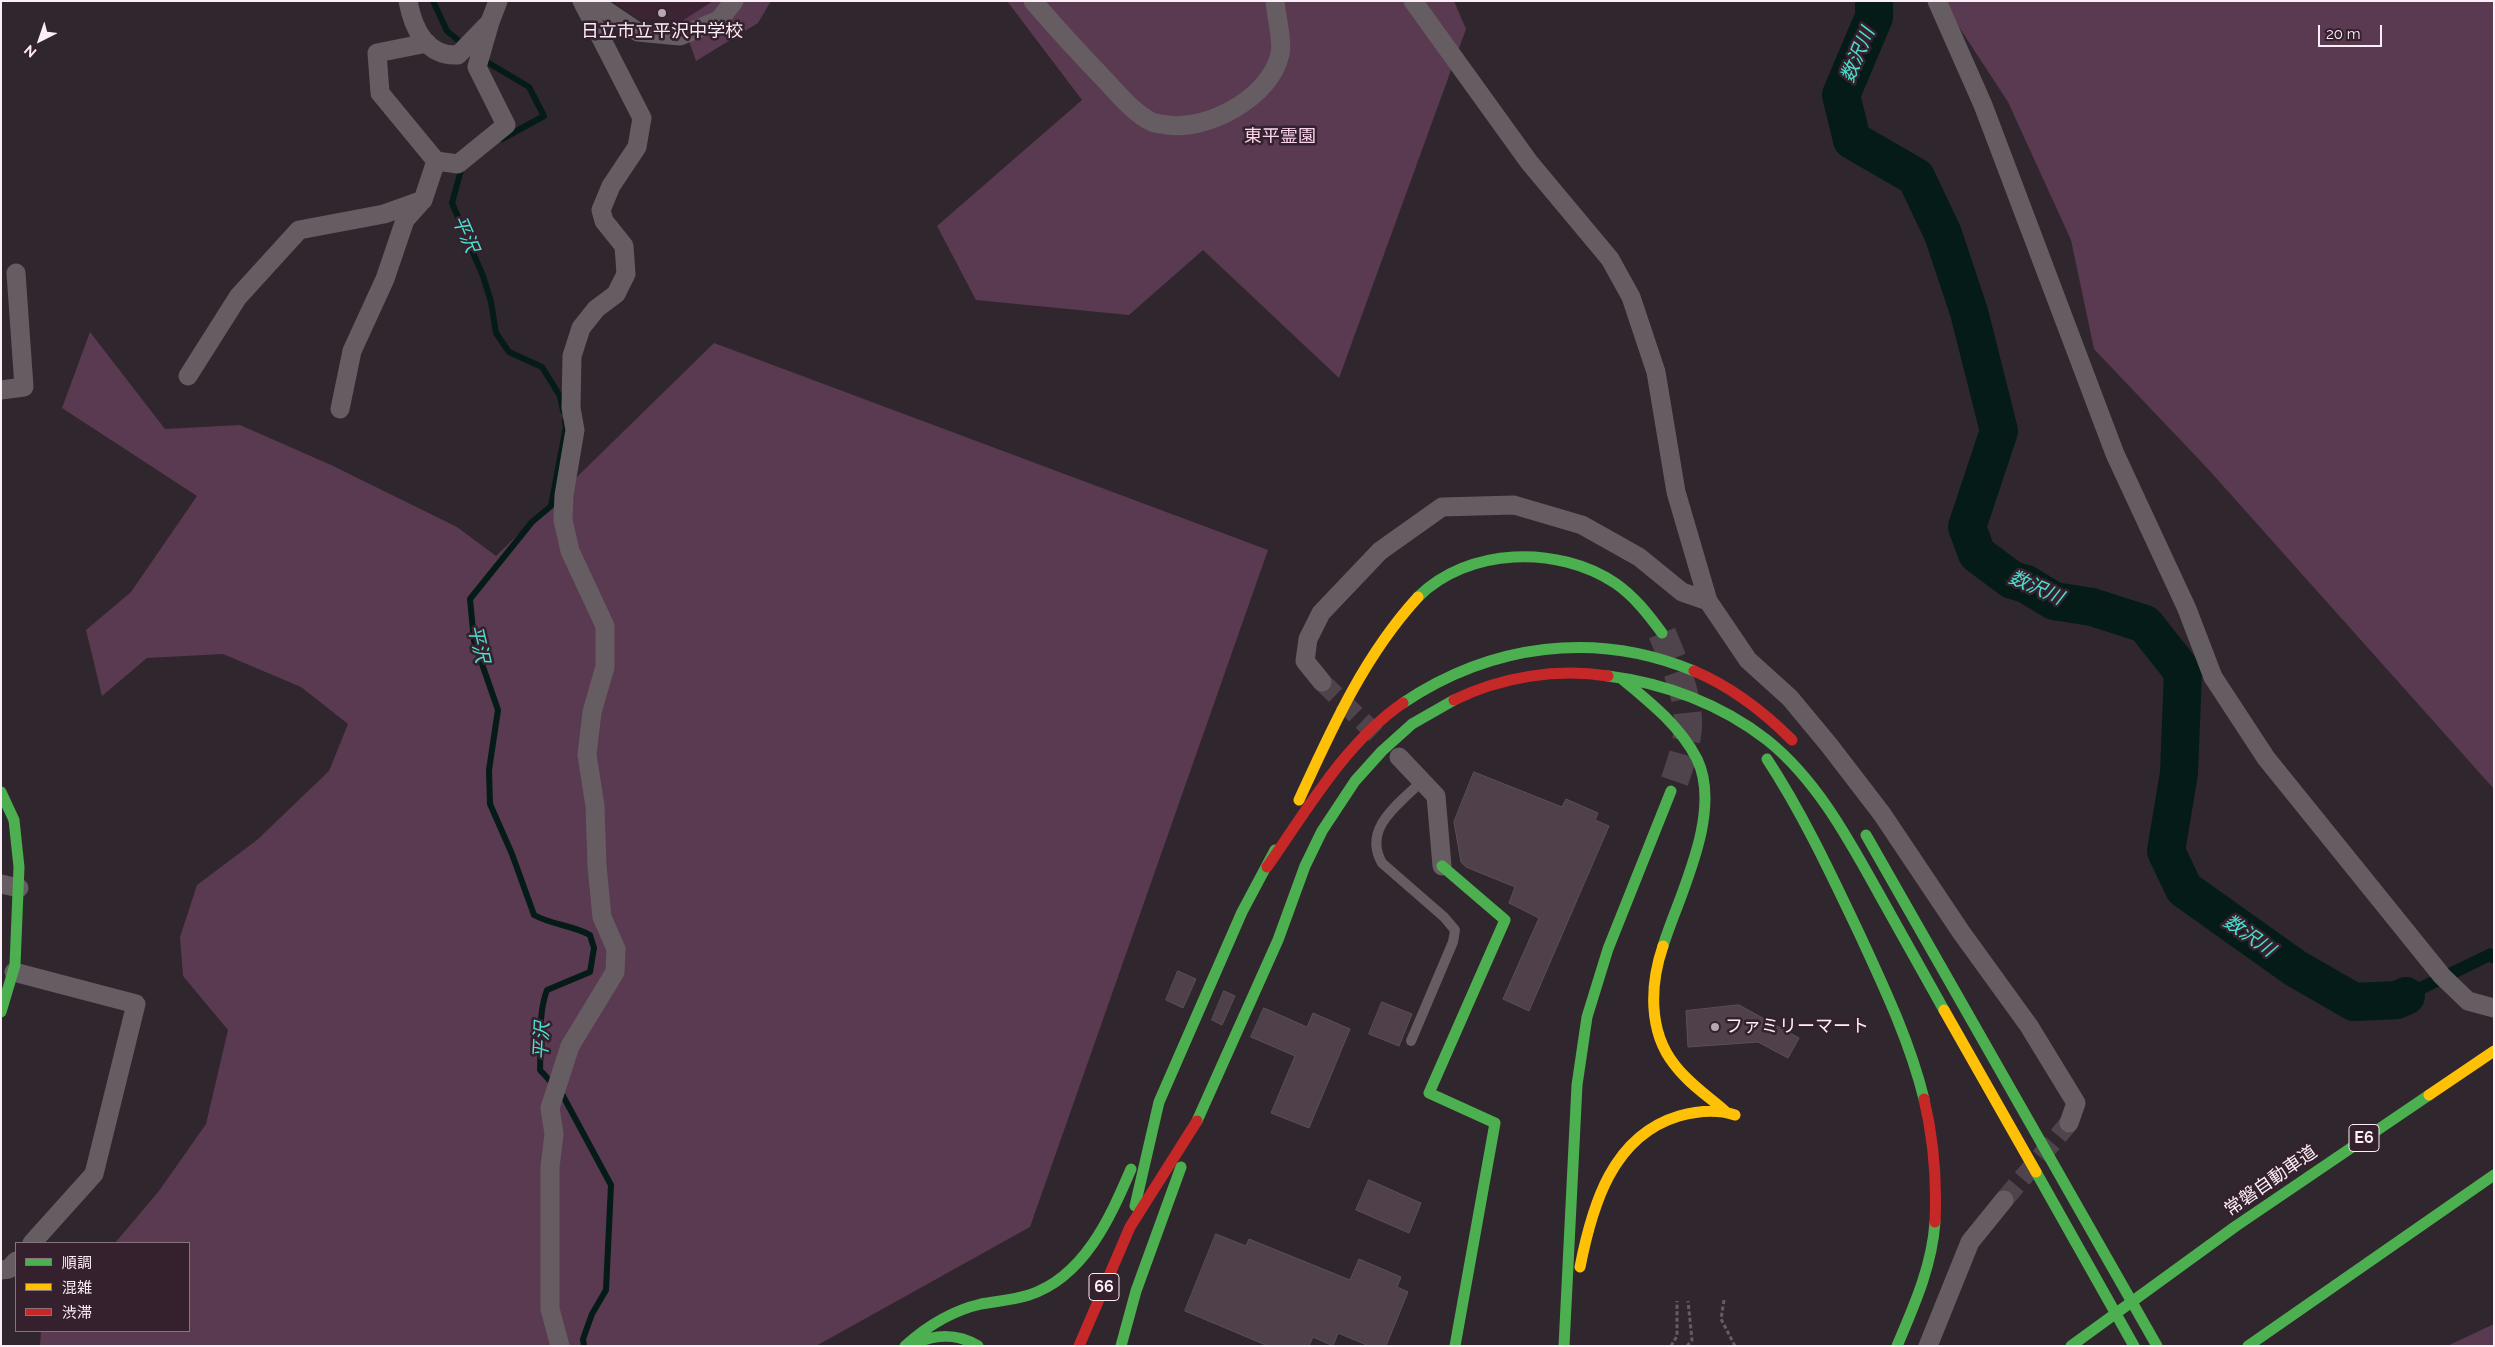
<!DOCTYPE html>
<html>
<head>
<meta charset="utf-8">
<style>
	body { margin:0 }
	#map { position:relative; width:2495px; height:1347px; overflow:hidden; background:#30262d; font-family:Raleway,"Noto Sans JP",sans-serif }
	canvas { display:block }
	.frame { position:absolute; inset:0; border:2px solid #fceef7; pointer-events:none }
	.legend { position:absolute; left:15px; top:1242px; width:175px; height:90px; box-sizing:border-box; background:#35212e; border:1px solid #85737e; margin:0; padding:6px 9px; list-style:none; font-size:15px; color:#fceef7 }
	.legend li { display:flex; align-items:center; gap:10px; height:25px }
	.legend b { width:25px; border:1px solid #85737e }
	.north { position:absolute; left:15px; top:15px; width:50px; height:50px; -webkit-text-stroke:4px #35212e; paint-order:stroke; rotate:221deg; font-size:14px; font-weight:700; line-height:20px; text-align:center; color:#fceef7 }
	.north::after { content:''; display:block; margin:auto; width:18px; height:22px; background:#fceef7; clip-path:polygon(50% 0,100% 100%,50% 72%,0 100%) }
	.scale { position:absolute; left:2318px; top:25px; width:64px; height:22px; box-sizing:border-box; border:2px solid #fceef7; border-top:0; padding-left:6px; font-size:15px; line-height:18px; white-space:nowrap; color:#fceef7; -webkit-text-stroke:4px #35212e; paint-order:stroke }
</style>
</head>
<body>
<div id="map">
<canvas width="2495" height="1347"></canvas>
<div class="frame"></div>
<ul class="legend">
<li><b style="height:6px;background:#4caf50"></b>順調</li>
<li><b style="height:6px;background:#ffc107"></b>混雑</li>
<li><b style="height:6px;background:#c62828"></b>渋滞</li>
</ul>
<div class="north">N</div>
<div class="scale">20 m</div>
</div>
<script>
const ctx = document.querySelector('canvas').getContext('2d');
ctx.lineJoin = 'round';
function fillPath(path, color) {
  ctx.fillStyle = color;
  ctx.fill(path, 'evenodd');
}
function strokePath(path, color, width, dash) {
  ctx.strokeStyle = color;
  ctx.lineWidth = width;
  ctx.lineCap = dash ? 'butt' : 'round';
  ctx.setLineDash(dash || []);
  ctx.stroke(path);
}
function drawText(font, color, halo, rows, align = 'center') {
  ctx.font = font + ' Raleway,"Noto Sans JP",sans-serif';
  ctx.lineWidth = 5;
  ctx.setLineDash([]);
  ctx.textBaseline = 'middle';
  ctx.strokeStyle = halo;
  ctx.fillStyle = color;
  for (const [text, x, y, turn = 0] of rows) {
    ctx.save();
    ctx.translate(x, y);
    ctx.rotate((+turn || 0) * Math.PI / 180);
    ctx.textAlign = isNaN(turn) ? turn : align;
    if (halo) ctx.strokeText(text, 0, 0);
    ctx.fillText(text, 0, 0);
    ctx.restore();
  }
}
const built = new Path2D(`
	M613 1H713L682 21 636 18Z`);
const green = new Path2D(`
	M713 1H771L758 23 696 61 682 21Z
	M1007 1H1454L1466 29 1339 378 1203 250 1129 315 976 300 937 226 1082 100Z
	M1942 1H2494V789L2208 469 2094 349 2071 240 2008 102Z
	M90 332 165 429 240 425 331 465 457 527 496 556 714 343 1268 550 1030 1227 816 1346H40L41 1331H189V1243H115L159 1191 206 1124 228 1030 183 976 180 937 197 885 257 840 329 771 348 724 301 687 223 654 147 658 102 696 86 630 131 592 197 496 62 408Z
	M2494 1324V1346H2447Z`);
const water = new Path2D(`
	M2490 948 2494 950V964L2489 962 2399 1006 2354 1009 2356 996 2394 994Z`);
const stream = new Path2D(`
	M433 1 447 31 464 45
	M482 59 529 87 544 116 502 139
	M464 167 461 170 452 203 483 276 491 302 496 333 509 352 542 367 560 396 563 411
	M565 421 566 427 551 506 532 522 470 599 474 641 498 710 489 770 490 804 512 854 534 915C552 925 572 925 590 935L594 948 590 972 547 990C538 1013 541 1045 540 1070L562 1094 611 1185 606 1290 592 1314 583 1339 584 1346`);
const river = new Path2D(`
	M1874 1V17L1841 95 1852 140 1916 177 1943 234 1969 312 1999 431 1967 527 1977 554 2012 580 2026 584 2054 601 2092 607 2145 624 2183 672 2179 773 2166 851 2184 889 2295 968 2354 1002 2397 1000 2406 996`);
const building = new Path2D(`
	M1474 772 1562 807 1566 799 1598 813 1595 820 1609 826 1529 1011 1503 999 1539 918 1509 903 1515 887 1466 867 1461 862 1454 822Z
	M1178 971 1196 979 1183 1008 1166 1000Z
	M1224 991 1235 996 1222 1025 1212 1020Z
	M1382 1002 1412 1014 1399 1046 1369 1034Z
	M1739 1005 1799 1038 1788 1058 1758 1042 1688 1047 1686 1011Z
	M1264 1008 1307 1027 1313 1013 1350 1029 1309 1128 1271 1113 1295 1056 1251 1037Z
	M1369 1180 1421 1203 1409 1233 1356 1210Z
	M1216 1234 1246 1246 1249 1239 1350 1280 1359 1259 1401 1277 1397 1287 1408 1292 1386 1346H1369L1338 1333 1333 1346 1313 1337 1309 1346H1268L1185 1311Z`);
const streetTunnel = new Path2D(`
	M1322 682 1379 737
	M2004 1200 2069 1123`);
const highwayTunnel = new Path2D(`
	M1662 633C1673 660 1690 698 1688 728 1686 750 1678 771 1671 791`);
const path = new Path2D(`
	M1724 1300 1721 1319 1735 1346
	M1671 1346 1677 1336V1301
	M1687 1346 1692 1340 1688 1301`);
const lane = new Path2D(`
	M1411 1041 1453 942 1455 930 1444 917 1382 863C1362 828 1399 804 1422 781`);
const street = new Path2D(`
	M408 1C413 28 426 57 458 55L490 22 498 1
	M592 1 638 32 680 36 719 20 734 1
	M1033 1C1057 29 1082 56 1107 82 1120 96 1135 114 1152 122 1156 124 1163 124 1167 125 1208 131 1271 97 1280 54 1283 42 1276 15 1275 1
	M1413 1 1529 162 1610 259 1631 297 1656 372 1676 492 1708 601 1748 660 1790 698 1829 745 1882 814 1961 932 2029 1026 2076 1103 2069 1123
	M1937 1 1983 105 2115 454 2187 609 2213 677 2266 758 2442 976 2468 1001 2494 1008
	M427 43 377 53 380 93 436 161 458 164 506 125 477 67 490 22
	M188 376 238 297 299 230 384 214 423 200 436 161
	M1 390 24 387 16 273
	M340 409 352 351 385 279 405 220 422 201
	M1322 682 1305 661 1308 639 1321 613 1380 551 1442 507 1514 505 1582 525 1639 557 1682 592 1708 601
	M1399 757 1436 796 1442 866
	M1 884 19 888
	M14 972 136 1004 94 1174 32 1243
	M1 1270 9 1269 16 1261
	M560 1346 550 1309V1167L554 1134 550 1108 570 1046 615 972 616 949 602 917 597 866 595 806 587 755 592 712 605 667V626L570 551 563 520 564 495 575 430 571 408 572 356 581 328 596 309 616 294 626 274 624 246 604 221 601 210 611 186 637 147 642 118 582 1
	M1928 1346 1970 1242 2004 1200`);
const fast = new Path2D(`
	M1418 597C1468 547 1558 545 1615 583 1634 596 1648 614 1662 633
	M1608 676C1664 683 1721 704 1767 740 1816 779 1848 838 1878 892 1900 931 1922 971 1944 1010
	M1622 679C1650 702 1680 726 1697 759 1723 813 1679 895 1663 946
	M1403 703C1491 644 1595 630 1694 671
	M1767 759C1803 814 1831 874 1859 933 1884 987 1910 1042 1924 1099
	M1 792 14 820 19 867 15 965 1 1012
	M1866 835 2157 1346
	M1442 866 1505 920 1429 1093 1495 1123 1455 1346
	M1197 1121 1278 940 1305 866 1322 831 1355 781 1382 751 1412 724 1454 700
	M2036 1172 2134 1346
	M1135 1206 1159 1102 1242 912 1275 850
	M913 1344C936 1334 957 1333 978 1346
	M905 1346C927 1326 951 1311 981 1304 997 1301 1013 1300 1029 1295 1084 1277 1110 1218 1131 1169
	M1121 1346 1136 1291 1181 1167
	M1564 1346 1577 1085 1587 1017 1608 949 1671 791
	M1897 1346C1914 1306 1932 1266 1935 1222
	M2071 1346 2236 1226 2429 1095
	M2248 1346 2494 1175`);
const slow = new Path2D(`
	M1299 800C1332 728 1364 656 1418 597
	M1663 946C1650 984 1648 1031 1674 1064 1688 1083 1708 1096 1725 1111
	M1944 1010 2036 1172
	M2429 1095 2494 1051
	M1580 1267C1592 1206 1612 1136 1679 1116 1697 1111 1717 1109 1735 1115`);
const jam = new Path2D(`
	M1694 671C1732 687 1763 711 1792 740
	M1454 700C1501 677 1556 668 1608 676
	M1267 867C1307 810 1345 743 1403 703
	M1924 1099C1934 1141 1937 1180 1935 1222
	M1079 1346 1130 1227 1197 1121`);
const markers = [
	[662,13,5,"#b5a8b0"],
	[1715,1027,5,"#b5a8b0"]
];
const shields = [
	[2364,1138,30],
	[1104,1287,30]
];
const shieldNames = [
	["E6",2364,1138],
	["66",1104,1287]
];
const poiNames = [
	["日立市立平沢中学校",662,32],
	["ファミリーマート",1725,1027,"left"]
];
const parkNames = [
	["東平霊園",1280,137]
];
const streetNames = [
	["常磐自動車道",2271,1181,-35]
];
const waterNames = [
	["数沢川",1858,55,-67],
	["平沢",465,234,67],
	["数沢川",2036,588,24],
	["平沢",478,644,77],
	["数沢川",2249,936,35],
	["平沢",542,1041,-87]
];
fillPath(built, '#3c2435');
fillPath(green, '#5a3a50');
fillPath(water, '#041b18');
strokePath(stream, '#041b18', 6);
strokePath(river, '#041b18', 38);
fillPath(building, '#4f404a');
strokePath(building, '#5a5057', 1);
strokePath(streetTunnel, '#4f444b', 19, [19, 9]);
strokePath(highwayTunnel, '#4f444b', 28, [28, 14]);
strokePath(path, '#655c62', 3, [4, 2.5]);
strokePath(lane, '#665d63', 10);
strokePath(street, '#665d63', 19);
strokePath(fast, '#4caf50', 11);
strokePath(slow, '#ffc107', 11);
strokePath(jam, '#c62828', 11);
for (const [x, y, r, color] of markers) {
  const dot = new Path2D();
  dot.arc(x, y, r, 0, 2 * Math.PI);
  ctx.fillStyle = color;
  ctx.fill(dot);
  strokePath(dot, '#35212e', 2);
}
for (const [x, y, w] of shields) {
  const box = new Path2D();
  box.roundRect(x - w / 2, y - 13.5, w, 27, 4);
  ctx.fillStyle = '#35212e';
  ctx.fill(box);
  strokePath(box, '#fceef7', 1);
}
drawText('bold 16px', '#fceef7', null, shieldNames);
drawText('18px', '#fceef7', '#35212e', poiNames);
drawText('18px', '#fbd6ed', '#35212e', parkNames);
drawText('18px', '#fceef7', '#35212e', streetNames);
drawText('italic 19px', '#49e0ce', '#35212e', waterNames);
</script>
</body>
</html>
